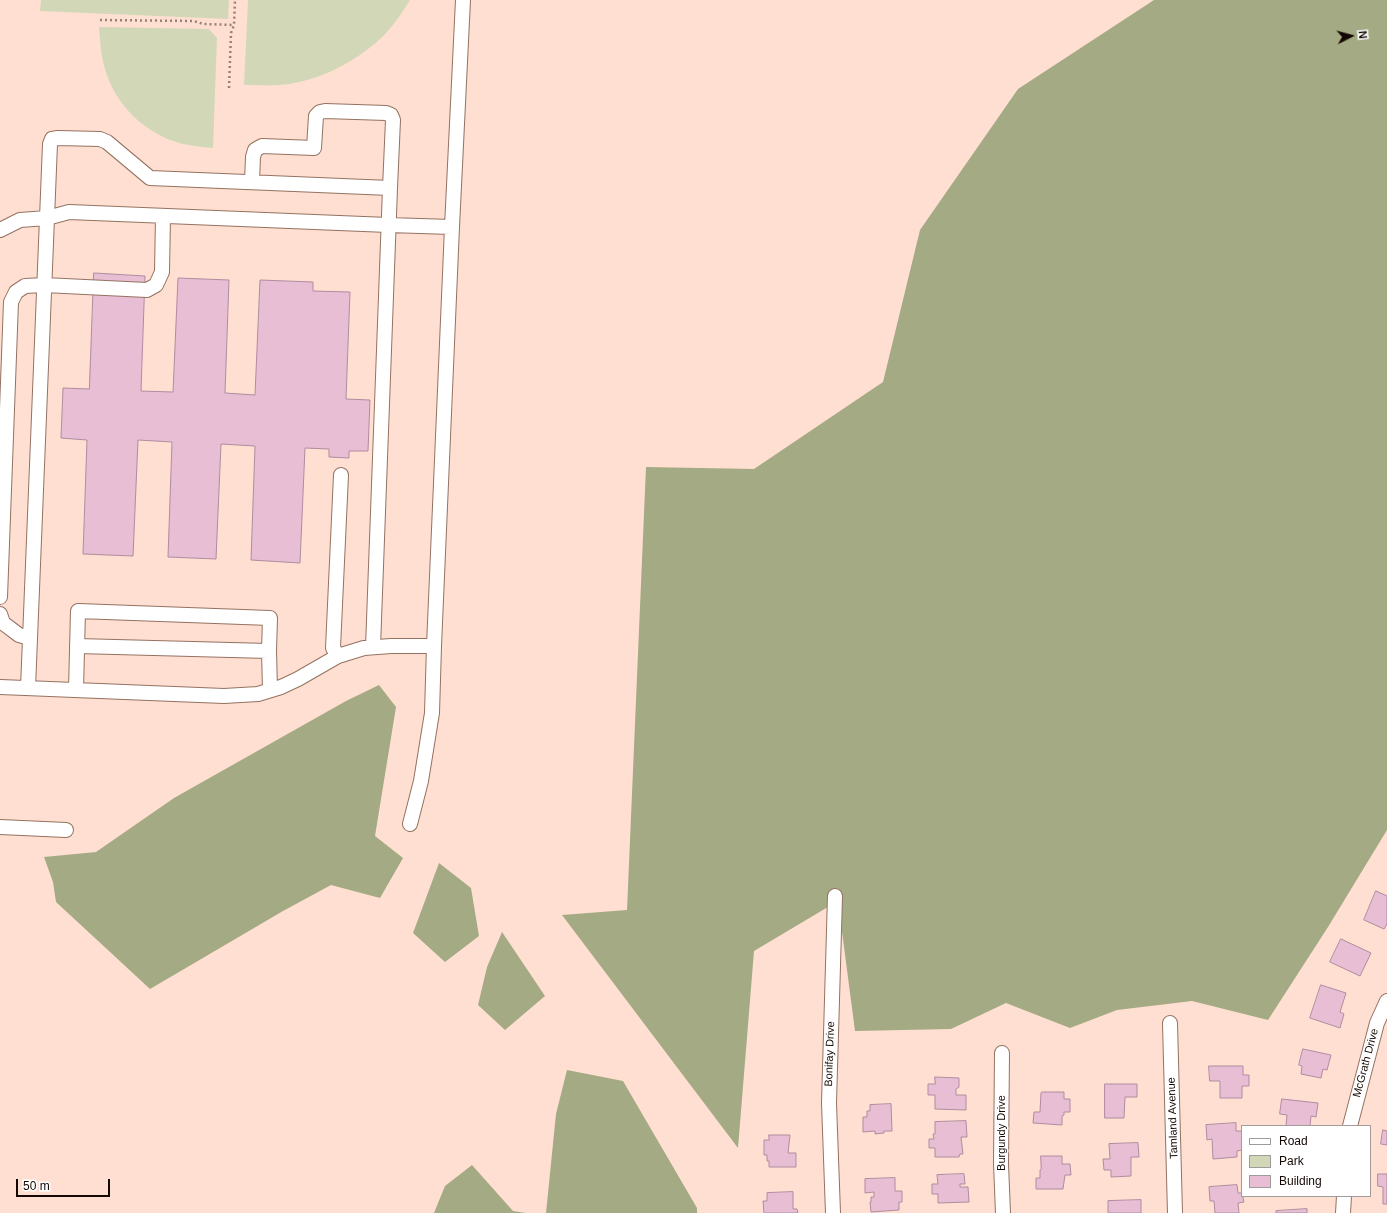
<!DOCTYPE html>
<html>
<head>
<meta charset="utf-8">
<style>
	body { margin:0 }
	#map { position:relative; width:1387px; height:1213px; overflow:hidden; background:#ffdfd1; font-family:Arial,sans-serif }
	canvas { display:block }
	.legend { position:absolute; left:1241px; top:1125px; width:130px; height:72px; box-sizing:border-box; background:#fff; border:1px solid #a19c9b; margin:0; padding:5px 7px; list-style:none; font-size:12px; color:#140804 }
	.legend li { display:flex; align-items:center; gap:8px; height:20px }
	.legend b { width:20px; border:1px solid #a19c9b }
	.north { position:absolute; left:1331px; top:16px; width:40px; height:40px; -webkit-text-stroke:3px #fff; paint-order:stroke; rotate:84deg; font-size:11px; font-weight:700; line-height:16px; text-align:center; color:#140804 }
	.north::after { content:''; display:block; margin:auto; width:14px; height:18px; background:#140804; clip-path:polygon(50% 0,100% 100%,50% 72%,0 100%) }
	.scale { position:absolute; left:16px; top:1179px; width:94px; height:18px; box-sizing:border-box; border:2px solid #140804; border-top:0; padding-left:5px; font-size:12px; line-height:14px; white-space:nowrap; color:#140804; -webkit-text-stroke:3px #fff; paint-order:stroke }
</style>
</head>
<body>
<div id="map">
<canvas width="1387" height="1213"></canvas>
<ul class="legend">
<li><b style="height:5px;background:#fff"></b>Road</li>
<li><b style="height:11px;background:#d2d8b7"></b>Park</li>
<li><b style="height:11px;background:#e7bed4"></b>Building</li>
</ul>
<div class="north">N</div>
<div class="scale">50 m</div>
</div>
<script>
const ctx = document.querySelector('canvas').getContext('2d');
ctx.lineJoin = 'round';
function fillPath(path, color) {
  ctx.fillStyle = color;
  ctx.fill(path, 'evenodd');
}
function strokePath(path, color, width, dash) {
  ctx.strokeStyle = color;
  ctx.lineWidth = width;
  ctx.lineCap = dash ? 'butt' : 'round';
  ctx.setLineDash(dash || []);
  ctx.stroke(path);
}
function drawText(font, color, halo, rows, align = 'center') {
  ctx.font = font + ' Arial,sans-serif';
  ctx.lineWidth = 3;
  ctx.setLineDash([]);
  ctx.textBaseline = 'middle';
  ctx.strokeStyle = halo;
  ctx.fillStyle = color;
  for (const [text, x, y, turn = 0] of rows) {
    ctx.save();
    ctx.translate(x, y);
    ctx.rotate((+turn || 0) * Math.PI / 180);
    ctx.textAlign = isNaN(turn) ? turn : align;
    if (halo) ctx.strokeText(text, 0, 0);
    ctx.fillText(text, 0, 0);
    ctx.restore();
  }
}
const green = new Path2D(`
	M41 0H229L228 19 40 11Z
	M248 0H410C403 11 396 22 387 32 361 60 317 83 278 85 267 86 256 85 244 85Z
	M99 27 209 29 217 38 213 148C203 147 192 146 183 144 146 135 115 105 105 69 101 56 100 41 99 27Z`);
const forest = new Path2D(`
	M1154 0H1387V830L1328 927 1268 1020 1192 1001 1117 1010 1070 1028 1006 1003 951 1029 855 1031 838 901 754 951 738 1148 562 915 627 910 646 467 754 469 883 382 920 230 1018 89Z
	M379 685 396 707 375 836 403 858 380 898 331 885 283 911 150 989 56 902 53 882 44 857 96 852 174 798 346 701Z
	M439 863 471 888 479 936 445 962 413 933Z
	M502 932 545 996 505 1030 478 1005 487 967Z
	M567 1070 623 1081 697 1208V1213H546L556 1114Z
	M472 1165 513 1211 526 1213H434L445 1186Z`);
const building = new Path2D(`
	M94 273 145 276 141 391 173 392 178 278 229 280 225 393 255 395 260 280 313 282V291L350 292 346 399 370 400 368 451H349V458L329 457V449L305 448 300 563 251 560 255 446 221 444 216 559 168 557 172 442 138 440 133 556 83 554 87 440 61 438 63 388 89 389Z
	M1376 891 1387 896V924L1384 929 1364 920Z
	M1341 939 1371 953 1360 976 1330 962Z
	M1321 985 1346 993 1340 1012 1344 1014 1340 1028 1310 1018Z
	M1303 1049 1331 1055 1327 1070 1323 1069 1321 1078 1301 1074 1302 1066 1299 1065Z
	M1209 1066H1243V1075H1249V1086H1242V1098H1220V1081H1210Z
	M935 1077 959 1078V1087L956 1089V1095H966V1110L935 1109V1095H928V1084H935Z
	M1105 1084H1137V1097H1125L1124 1118H1105Z
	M1043 1092H1064V1099H1070V1112H1064V1115L1062 1116V1125L1033 1123 1034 1112H1040L1041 1093Z
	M1282 1099 1318 1103 1316 1117 1311 1116 1310 1126H1286L1287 1115 1280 1114Z
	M891 1104 892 1131H884V1133L875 1134V1131L863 1132V1117H867V1111H870V1105Z
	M966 1121 967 1137H961L963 1154H960L959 1157H935V1148H929V1139H934L933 1134H935V1122Z
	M1236 1123V1131H1242V1150L1237 1151V1157L1213 1159 1212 1139 1207 1140 1206 1125Z
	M1383 1130 1387 1131V1145L1381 1144Z
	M769 1135H790L788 1153H796V1167H769V1161H767V1155H764V1140H769Z
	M1138 1143 1139 1157H1131V1176L1111 1177V1170H1104L1103 1159H1110L1109 1144Z
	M1041 1156H1062V1164H1070L1071 1175H1065L1063 1189H1036V1178H1040V1170L1041 1169Z
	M964 1174 965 1184H960V1187H968L969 1202 938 1203V1194H932V1184H938L937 1175Z
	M1378 1174H1387V1204H1383V1187L1378 1186Z
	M895 1178V1191H902V1202H899V1210L871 1212 870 1202H871V1197H874V1192L865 1193V1179Z
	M1237 1185 1238 1193H1242L1244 1202 1238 1203 1239 1213H1215L1214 1201H1210L1209 1187Z
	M793 1192V1209H797L798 1213H764L763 1201H767V1193Z
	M1141 1200V1213H1108V1201Z
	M1307 1209V1213H1276V1211Z`);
const path = new Path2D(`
	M100 20 194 21 203 24 234 25
	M229 88 231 33 234 25 235 0`);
const minor = new Path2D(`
	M252 181 253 157 255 150 262 146 314 148 316 116 320 112 325 111 386 113 391 115 393 120 390 188
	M452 227 463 0
	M0 230 20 220 47 218 69 212 388 225 452 227 434 646H391L364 648 338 656 298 679 281 687 258 694 224 696 0 687
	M0 597 11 302 16 292 25 286 44 285 147 290 156 285 162 272 163 216
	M0 614 3 623 19 635 30 638
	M77 646 269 651
	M338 656 333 648 341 475
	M28 688 50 144 52 139 58 138 100 139 107 142 150 178 390 188 373 647
	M76 690 78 611 270 618 269 651 270 690
	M410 824 421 781 432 713 434 646
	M0 827 66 830
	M1170 1023 1175 1213
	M1002 1053 1001 1164 1003 1213
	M1350 1126 1377 1023 1387 1001
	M833 1213 829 1103 835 896
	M1343 1213 1344 1196`);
const streetNames = [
	["Bonifay Drive",830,1054,-88],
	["McGrath Drive",1366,1063,-75],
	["Tamland Avenue",1173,1118,-92],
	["Burgundy Drive",1002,1133,-90]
];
fillPath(green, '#d2d8b7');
fillPath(forest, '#a4aa83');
fillPath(building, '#e7bed4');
strokePath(building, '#af8c9f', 1);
strokePath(minor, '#947262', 16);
strokePath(path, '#978076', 2.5, [2, 3]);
strokePath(minor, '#fff', 14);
drawText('11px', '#140804', '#fff', streetNames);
</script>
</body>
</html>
